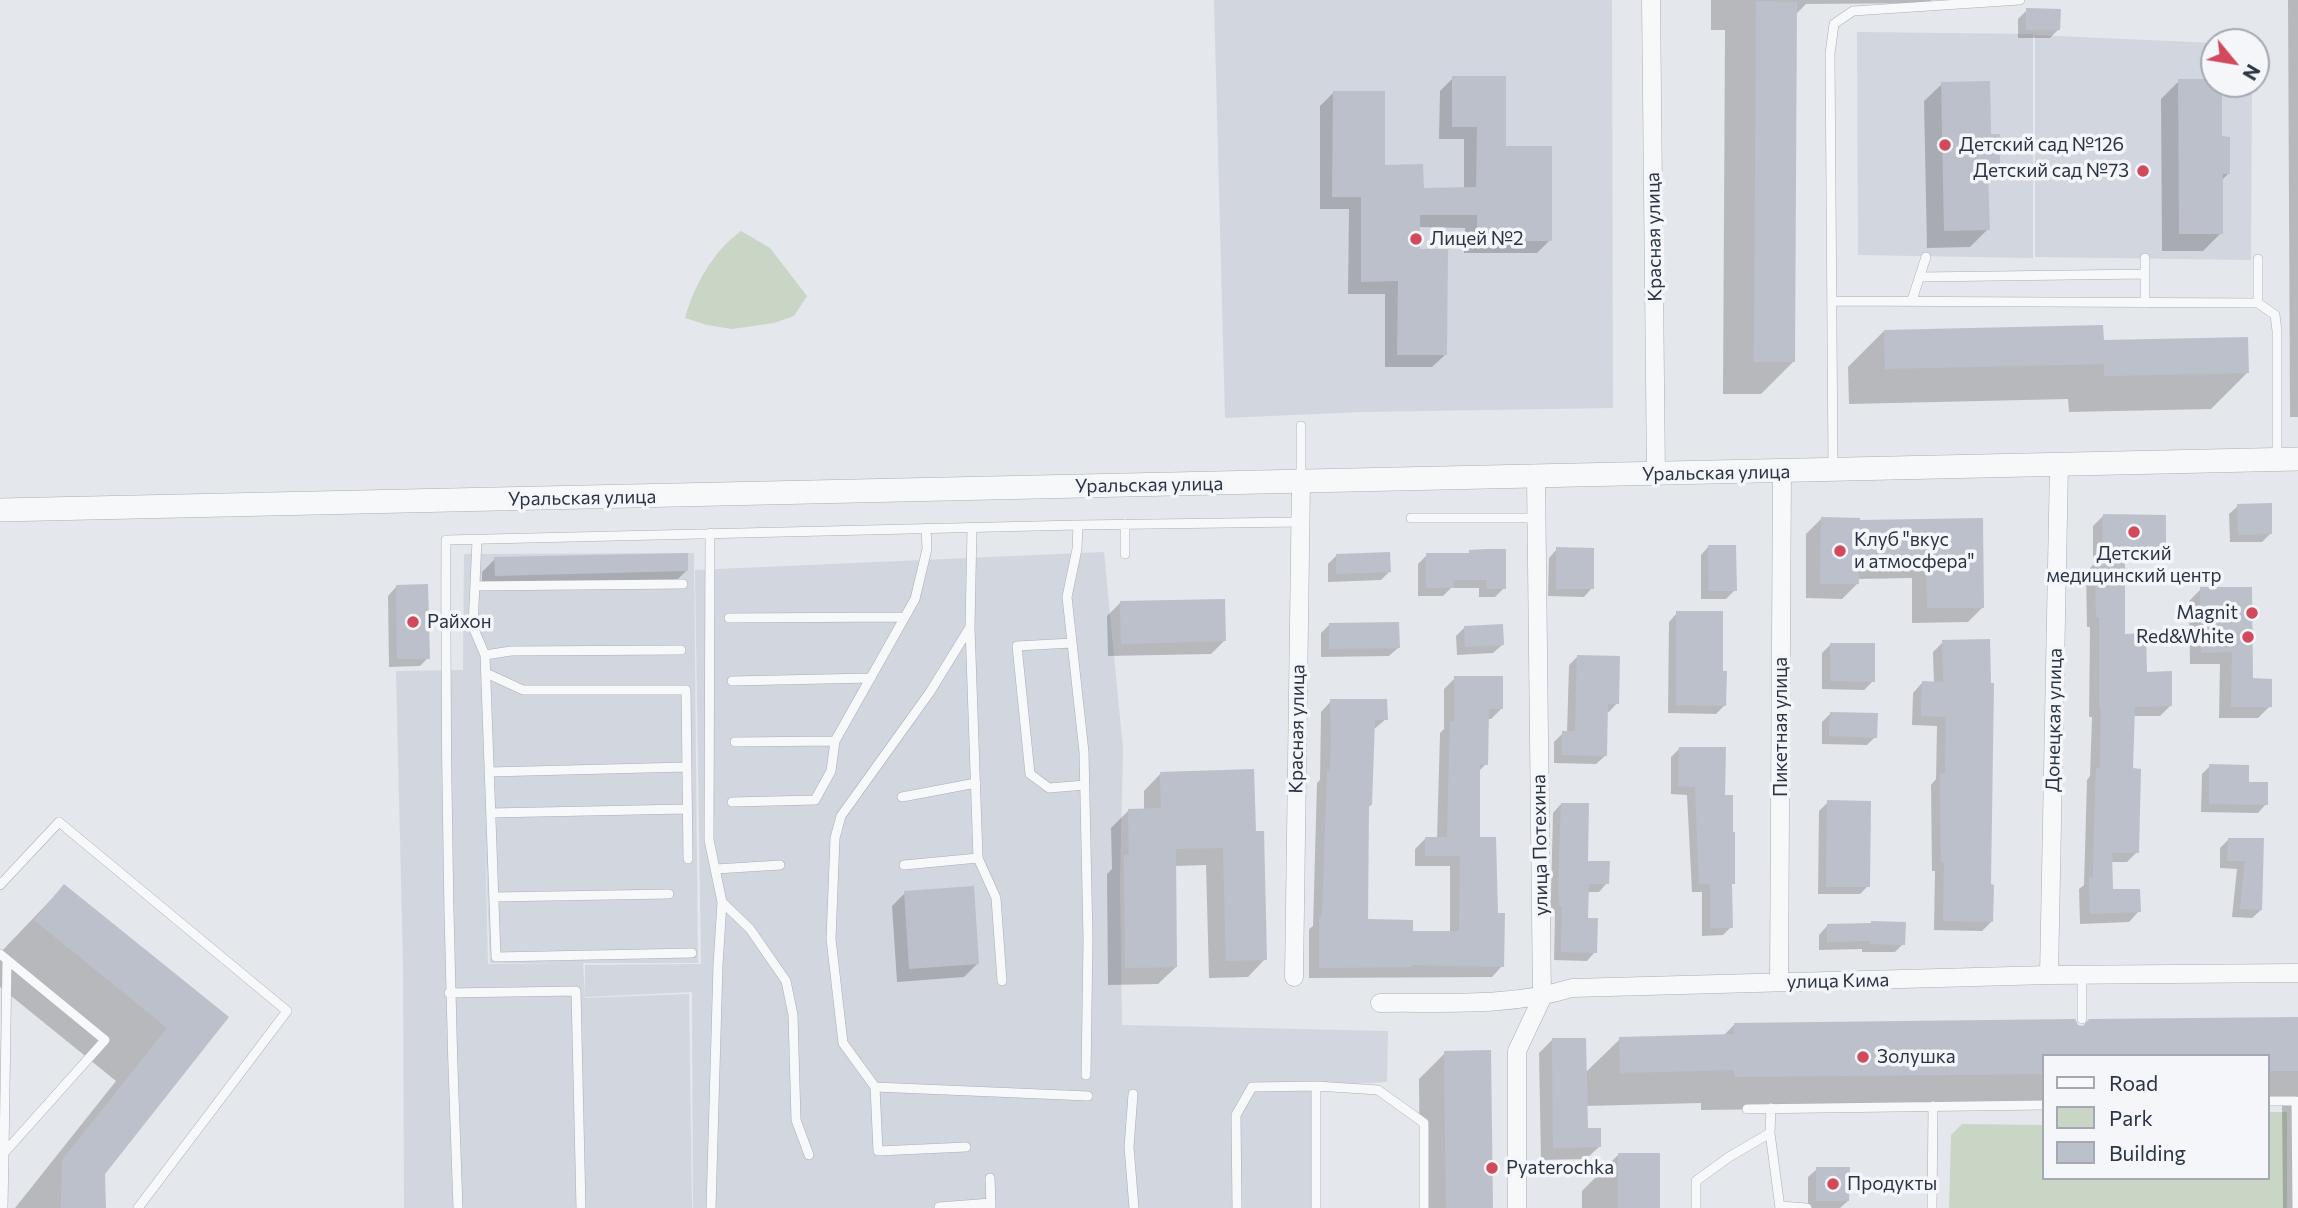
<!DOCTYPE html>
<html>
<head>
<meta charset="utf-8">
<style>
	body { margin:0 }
	#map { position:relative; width:2298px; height:1208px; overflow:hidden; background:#e4e7ec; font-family:Commissioner,sans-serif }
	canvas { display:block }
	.legend { position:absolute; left:2042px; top:1054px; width:228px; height:126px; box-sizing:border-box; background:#f4f6f9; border:2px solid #a4a8b1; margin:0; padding:9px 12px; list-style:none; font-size:21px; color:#2b3445 }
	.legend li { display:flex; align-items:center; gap:14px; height:35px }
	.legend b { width:35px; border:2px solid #a4a8b1 }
	.north { position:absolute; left:2200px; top:28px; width:70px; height:70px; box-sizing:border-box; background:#f4f6f9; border:2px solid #a4a8b1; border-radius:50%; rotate:120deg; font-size:19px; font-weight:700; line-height:28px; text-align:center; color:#2b3445 }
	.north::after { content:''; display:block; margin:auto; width:24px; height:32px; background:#d1495b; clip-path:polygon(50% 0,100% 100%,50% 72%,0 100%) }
</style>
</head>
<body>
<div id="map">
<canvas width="2298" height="1208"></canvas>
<ul class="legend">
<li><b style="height:9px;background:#f7f8fa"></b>Road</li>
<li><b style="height:19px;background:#c9d6c5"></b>Park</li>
<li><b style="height:19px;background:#bbc0ca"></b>Building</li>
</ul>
<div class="north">N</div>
</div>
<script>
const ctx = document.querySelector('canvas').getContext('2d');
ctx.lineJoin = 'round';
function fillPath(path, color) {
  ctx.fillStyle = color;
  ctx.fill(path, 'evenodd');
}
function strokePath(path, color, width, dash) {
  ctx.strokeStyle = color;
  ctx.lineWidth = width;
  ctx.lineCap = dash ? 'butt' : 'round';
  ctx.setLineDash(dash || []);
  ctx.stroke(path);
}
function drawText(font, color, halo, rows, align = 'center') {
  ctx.font = font + ' Commissioner,sans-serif';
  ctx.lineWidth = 7;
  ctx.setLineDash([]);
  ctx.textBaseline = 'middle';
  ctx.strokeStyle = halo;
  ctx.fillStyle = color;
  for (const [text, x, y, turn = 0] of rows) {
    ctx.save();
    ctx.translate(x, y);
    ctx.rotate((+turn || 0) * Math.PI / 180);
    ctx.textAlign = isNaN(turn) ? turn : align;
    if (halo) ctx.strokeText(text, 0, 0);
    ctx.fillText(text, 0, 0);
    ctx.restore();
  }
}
const built = new Path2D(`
	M1214 0H1612L1613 408 1362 412 1225 418Z
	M1857 32 2033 34V258L1858 255Z
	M2035 35 2214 43V84H2252L2251 260 2035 257Z
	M1104 552 1123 749 1120 880 1122 1025 1388 1031 1387 1082 1314 1086 1313 1208H693L692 992 585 997V965L701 964 695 570Z
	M694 553 698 963H583L585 998 689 994 692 1208H404L403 964 396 671 463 670 464 554ZM485 834 490 963 565 964H488Z`);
const green = new Path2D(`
	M741 231 770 248 807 296 794 316 774 323 732 329 707 325 685 318C694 286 713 251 741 231Z
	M2268 1112H2287V1208H1949L1951 1135 1962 1124 2044 1125V1178H2268Z`);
const shadow = new Path2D(`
	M1711 0H1932L1929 3 1806 4 1795 15 1793 362 1761 394H1723L1725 30H1711Z
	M2288 0H2298V417H2290Z
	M2027 10 2058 30 2050 38H2018V19Z
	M1453 78 1504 148 1550 240 1537 253H1464L1465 228 1418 227V251L1446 354 1432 367H1385V294H1348L1349 209H1320V106L1333 93 1384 166 1422 189H1464V139H1439L1440 91Z
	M2179 81H2214V84H2220L2221 138 2229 173 2221 181V233L2203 251H2162L2161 99Z
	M1942 84 1989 136 1998 173 1987 185 1988 229 1970 247 1927 248 1924 101Z
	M1884 331 2102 342 2247 373 2211 409 2069 412 2068 399 1849 404 1848 367Z
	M2238 506 2271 533 2262 542H2230L2229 514Z
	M2104 515 2164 549 2153 559H2123V635L2145 673 2170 706 2160 716H2133L2131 770 2137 852 2127 862H2110L2111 891 2139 911 2129 922 2080 924 2079 889 2084 885 2087 780 2090 776 2092 717H2089L2090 627H2087L2086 572 2093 565V526Z
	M1821 519 1858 522 1981 520 1983 607 1968 622 1912 623V578L1857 579V584L1842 599 1806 598V534Z
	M1709 546 1735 590 1726 599H1701V555Z
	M1557 549 1592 588 1584 597 1548 596 1549 558Z
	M1470 552 1504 588 1495 597H1479V588H1451L1443 596H1418V564L1427 555H1466Z
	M1336 556 1389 572 1381 580 1328 582V564Z
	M495 559 686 571 673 584 482 588V572Z
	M396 587 428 658 420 666 389 667 388 596Z
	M2201 589 2251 680 2270 706 2258 718H2219L2220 664H2190L2189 601Z
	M1120 603 1224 641 1211 654 1108 656 1107 616Z
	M1677 613 1721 672 1724 706 1716 714 1668 713 1669 622Z
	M1329 625 1398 648 1389 656 1321 657V633Z
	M1465 627 1502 645 1493 653 1457 655 1456 636Z
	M1943 642 1989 886 1992 921 1982 931 1934 930 1935 871H1932L1931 785 1936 779 1937 726 1912 725 1913 693 1922 683H1934L1933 652Z
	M1831 644 1873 681 1864 690 1822 689V653Z
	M1577 657 1617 703 1609 712H1606L1605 756 1596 764 1554 763V742L1563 733H1567L1569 665Z
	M1455 678 1502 708 1491 719H1487L1486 764 1478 772V839L1497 914 1502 966 1492 977 1309 978V929L1313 926 1317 783 1320 780 1321 712 1331 701 1386 719 1373 730 1371 805 1367 808V921L1411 933H1450V866H1415V849L1425 839H1437L1440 733 1444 729V689Z
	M1831 713 1875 737 1867 745 1822 744V722Z
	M1680 748 1723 797 1733 883 1731 886V927L1723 935 1702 936V892H1692L1687 795 1671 794V757Z
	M2210 766 2247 783 2266 804 2258 813 2201 812 2202 774Z
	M1161 773 1254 833 1265 959 1248 977 1209 978 1206 865 1175 866 1176 967 1158 984 1108 985 1107 874 1112 869 1111 828 1129 810H1144V791Z
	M1828 802 1868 886 1860 894H1818L1819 811Z
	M1561 804 1586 863 1607 883 1599 892H1587V920L1595 952 1587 961 1554 960 1555 914H1551V893L1553 813Z
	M2229 839 2262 840 2261 910 2252 918 2232 917 2237 869 2220 868V848Z
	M64 886 227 1017 104 1174V1208H15L116 1081 0 987V953Z
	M905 893 977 964 964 977 897 982 892 906Z
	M1827 926 1903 944 1895 952H1862V949L1819 950V935Z
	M2298 1019V1208H2283L2282 1104H2268V1056H2044V1106L1701 1110V1103L1585 1106 1586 1130 1600 1146 1586 1159 1541 1160 1539 1053 1552 1040 1585 1073 1620 1039 1723 1036 1735 1024 2083 1028Z
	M1445 1053 1491 1208H1420L1419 1079Z
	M1618 1155 1659 1208H1582V1191Z
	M1817 1169 1848 1201 1840 1208H1808V1177Z`);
const building = new Path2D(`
	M1756 1 1797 2 1795 362H1754Z
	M2026 8 2061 9 2060 30H2026Z
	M1452 76H1506V146H1552V241H1477V215H1420V249H1448L1447 355H1397L1398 281 1361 282V197H1332L1333 91H1385V165L1423 164 1424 188 1476 187 1477 127H1452Z
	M2178 79H2214V84H2222V136L2230 137V174H2223V234H2179Z
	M1990 81 1991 134H2000V174H1988L1990 230 1944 231 1941 82Z
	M2103 325 2104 340 2248 337 2249 373 2104 376V364L1885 369 1884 330Z
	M2272 503V534L2238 535 2237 504Z
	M2103 514 2166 515V550L2125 549V634L2146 633 2147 672 2172 671V706L2135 707 2133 768 2141 769 2139 853H2112L2113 889H2140L2141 912 2090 914 2089 877H2093L2094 827 2096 768H2100L2101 707H2099V617H2096L2095 560H2102Z
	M1821 517 1860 518V520L1983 518 1984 608H1927L1926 564 1859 565V584H1820Z
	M1708 545H1736L1737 591H1709Z
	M1556 547 1594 548V589H1556Z
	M1487 549H1506V589H1487V580H1454V588H1426V553H1469V550Z
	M1390 552 1391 572 1336 574V554Z
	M688 553V571L495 576 494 557Z
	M428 584 430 659H397L396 585Z
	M2200 587H2252L2253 678 2272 679V707H2231L2232 652 2201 653Z
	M1225 599 1226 641 1121 644 1120 601Z
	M1676 611H1723V671H1727L1726 706 1676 705Z
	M1399 622 1400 648 1329 649V623Z
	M1503 624 1504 645 1465 647 1464 626Z
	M1990 639 1991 683H1994L1991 884 1994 885 1993 922 1943 921 1944 862H1941L1940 773H1945L1946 717 1921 716 1922 681 1943 682 1942 640Z
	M1830 643H1875V682L1830 681Z
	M1577 655 1620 656 1619 704H1608L1607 756 1562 755V731H1575Z
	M1454 676H1503V709H1489L1488 765H1480V837H1496L1498 913H1505L1504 967 1412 965V967L1319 968V917H1322L1327 771H1330L1331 740 1330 699H1387L1388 720H1375L1372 805H1369L1368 919 1413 920V931H1459L1460 856H1425V837H1447L1450 721H1454Z
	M1830 712 1878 713 1877 738 1829 736Z
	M1679 747H1726L1725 795H1733V832H1735V884H1732L1733 928H1710V884H1699L1695 787 1678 786Z
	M2209 764 2249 765V782H2268V805L2209 804Z
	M1254 769 1256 831H1264L1267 960 1226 961 1223 848 1176 849 1177 967 1125 968 1124 855H1129L1128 809 1161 808 1160 772Z
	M1827 800 1871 801 1870 887H1826Z
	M1561 803H1589L1588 861H1610L1609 884H1589L1588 918H1598L1597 953 1561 952 1562 906H1559L1558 884Z
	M2228 838H2264L2262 910 2240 909 2245 861H2227Z
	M64 884 229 1017 105 1174 106 1208H61L62 1160 167 1028 34 920Z
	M974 886 979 964 909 969 904 891Z
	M1871 921 1906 922 1905 945 1870 944V941L1827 942V924L1871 923Z
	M2298 1017V1071H2268V1056H2044V1074L1734 1077V1070L1620 1073 1619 1037 1734 1034V1023L2075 1019 2078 1025 2083 1026 2089 1019Z
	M1552 1038H1586L1588 1128H1601V1147L1553 1148Z
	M1491 1050 1493 1208H1446L1444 1051Z
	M1618 1153H1660V1208H1618Z
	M1816 1167H1850L1849 1201H1816Z`);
const service = new Path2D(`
	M1921 277 2145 274
	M1912 300 1926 257
	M1833 301 2258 303 2275 315 2277 331V459
	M2145 303V258
	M2258 303V259
	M1833 468 1830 54 1834 24 1853 11 2020 0
	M1301 480V426
	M1411 518H1537
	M1078 525 1077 549 1067 597 1084 752 1088 939 1086 1075
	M710 533 709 840 722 902 718 965 711 1208
	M477 540 473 627 485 655 496 957 692 953
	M1125 554V524
	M475 586 683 584
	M729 618 905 617
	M1072 643 1017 646 1030 774 1049 788 1085 785
	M485 655 511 651 681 650
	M486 673 523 690H686L688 859
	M732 681 871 678
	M735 742 835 741
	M489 772 686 767
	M902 797 976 783
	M732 802 815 800 831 771 835 741 915 599 927 549 926 528
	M491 813 686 809
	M978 858 996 898 1002 981
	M904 865 978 858 970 627 972 528
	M716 869 780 865
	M0 885 59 822 287 1011 138 1208
	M494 897 669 894
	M722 902 750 929 786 981 793 1015 796 1120 809 1155
	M0 954 105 1040 4 1153 3 1208
	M2082 975V1019
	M449 993 576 991 581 1208
	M1316 1086V1208
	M875 1087 1088 1096
	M1133 1094 1129 1147 1134 1208
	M2268 1101H2296L2297 1208
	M1771 1108 1770 1133 1780 1208
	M1747 1109 2044 1105
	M966 1147 878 1151 875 1087 843 1043 831 939 835 838 841 816 930 692 970 627
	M4 1153 7 961
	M990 1178 991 1206
	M1780 1206 1807 1208
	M939 1207 991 1203
	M458 1208C449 985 445 763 446 540L1078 525 1300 522
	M1237 1208 1236 1115 1252 1087 1316 1086 1378 1090 1424 1123V1208
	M1696 1208V1181L1729 1157 1770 1133
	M1932 1208 1933 1106`);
const minor = new Path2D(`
	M1651 0 1656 475
	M2049 975 2059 465
	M1294 977 1301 482
	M1779 982 1782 472
	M1380 1003C1444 1002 1511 1007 1572 988L2049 975 2298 973
	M1517 1208V1051L1542 998 1536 477`);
const tertiary = new Path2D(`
	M0 510 2298 459`);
const markers = [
	[1945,145,7,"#d1495b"],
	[2143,171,7,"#d1495b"],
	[1416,239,7,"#d1495b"],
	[2134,532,7,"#d1495b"],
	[1840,551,7,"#d1495b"],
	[2252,613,7,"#d1495b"],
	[413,622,7,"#d1495b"],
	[2248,637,7,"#d1495b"],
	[1863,1057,7,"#d1495b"],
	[1492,1168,7,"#d1495b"],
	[1833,1184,7,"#d1495b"]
];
const poiNames = [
	["Детский сад №126",1959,145],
	["Детский сад №73",2129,171,"right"],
	["Лицей №2",1430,239],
	["Клуб \"вкус",1854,540],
	["и атмосфера\"",1854,562],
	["Детский",2134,554,"center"],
	["медицинский центр",2134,576,"center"],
	["Magnit",2238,613,"right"],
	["Райхон",427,622],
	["Red&White",2234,637,"right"],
	["Золушка",1877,1057],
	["Pyaterochka",1506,1168],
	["Продукты",1847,1184]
];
const streetNames = [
	["Красная улица",1654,237,-91],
	["Уральская улица",1716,473,-1],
	["Уральская улица",1149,485,-1],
	["Уральская улица",582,498,-1],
	["Донецкая улица",2054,720,-89],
	["Пикетная улица",1781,727,-90],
	["Красная улица",1297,729,-89],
	["улица Потехина",1540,845,-91],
	["улица Кима",1838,981,-1]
];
fillPath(built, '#d2d6de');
fillPath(green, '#c9d6c5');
fillPath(shadow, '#0003');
fillPath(building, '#bbc0ca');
strokePath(service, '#a9aeb7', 10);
strokePath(minor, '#a9aeb7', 19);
strokePath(tertiary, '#a9aeb7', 24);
strokePath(service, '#f7f8fa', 9);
strokePath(minor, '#f7f8fa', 18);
strokePath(tertiary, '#f7f8fa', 23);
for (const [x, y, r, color] of markers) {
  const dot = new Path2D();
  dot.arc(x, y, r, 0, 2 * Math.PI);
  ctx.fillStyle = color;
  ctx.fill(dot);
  strokePath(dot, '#f4f6f9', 2.5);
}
drawText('19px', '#2b3445', '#f4f6f9', poiNames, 'left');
drawText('19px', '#2b3445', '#f4f6f9', streetNames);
</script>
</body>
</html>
